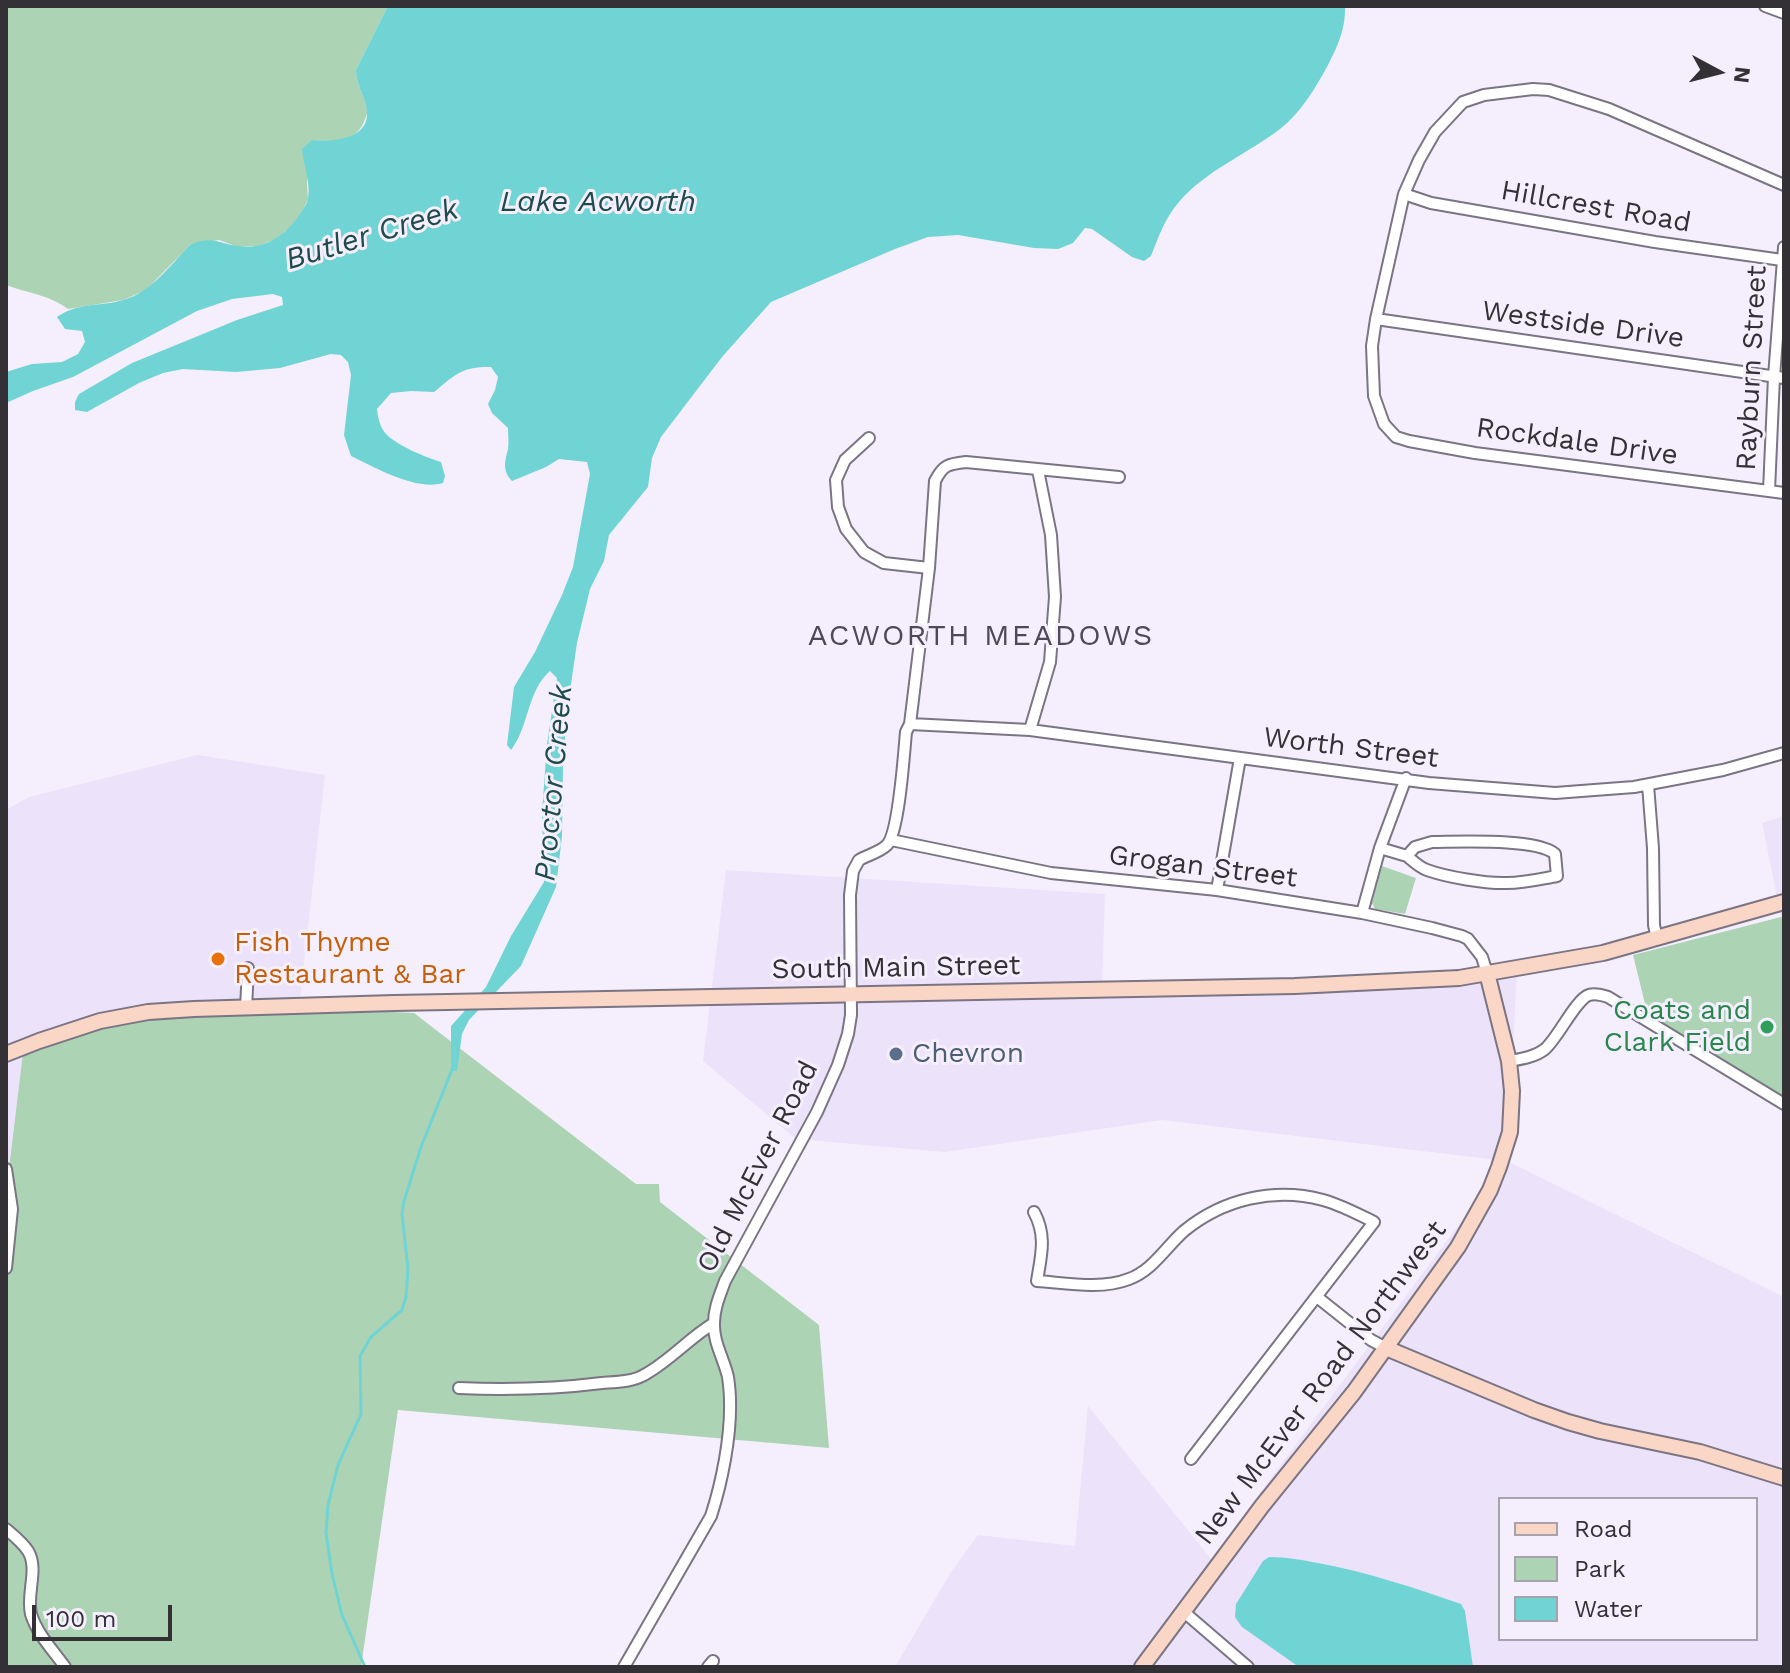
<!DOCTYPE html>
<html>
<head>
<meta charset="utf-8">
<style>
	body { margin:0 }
	#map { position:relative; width:1790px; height:1673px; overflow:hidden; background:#f5effd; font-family:"Work Sans",sans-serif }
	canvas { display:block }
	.frame { position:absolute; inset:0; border:8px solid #333036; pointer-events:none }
	.legend { position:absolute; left:1498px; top:1497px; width:260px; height:144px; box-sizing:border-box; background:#f5effd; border:2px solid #a7a3ad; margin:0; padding:10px 14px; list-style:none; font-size:24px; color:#333036 }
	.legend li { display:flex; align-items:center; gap:16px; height:40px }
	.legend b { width:40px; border:2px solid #a7a3ad }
	.north { position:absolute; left:1678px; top:32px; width:80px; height:80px; -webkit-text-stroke:6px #f5effd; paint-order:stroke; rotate:97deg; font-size:22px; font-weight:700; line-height:32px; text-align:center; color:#333036 }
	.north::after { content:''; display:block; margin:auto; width:28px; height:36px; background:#333036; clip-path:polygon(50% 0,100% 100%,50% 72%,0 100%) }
	.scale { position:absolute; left:32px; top:1605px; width:140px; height:36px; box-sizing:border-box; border:4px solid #333036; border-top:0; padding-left:10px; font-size:24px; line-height:28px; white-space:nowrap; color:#333036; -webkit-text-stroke:6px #f5effd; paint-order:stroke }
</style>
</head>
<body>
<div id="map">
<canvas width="1790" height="1673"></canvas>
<div class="frame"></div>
<ul class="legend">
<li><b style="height:10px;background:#fad6c7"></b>Road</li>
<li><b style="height:22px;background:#add3b5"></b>Park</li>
<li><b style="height:22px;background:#71d4d4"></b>Water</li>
</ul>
<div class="north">N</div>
<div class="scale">100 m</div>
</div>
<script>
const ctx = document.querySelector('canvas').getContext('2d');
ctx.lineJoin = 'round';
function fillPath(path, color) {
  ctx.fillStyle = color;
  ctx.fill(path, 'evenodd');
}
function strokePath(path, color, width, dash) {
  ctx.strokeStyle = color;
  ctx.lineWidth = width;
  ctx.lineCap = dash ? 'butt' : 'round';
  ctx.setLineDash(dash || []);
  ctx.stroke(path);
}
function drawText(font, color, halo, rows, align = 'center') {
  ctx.font = font + ' "Work Sans",sans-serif';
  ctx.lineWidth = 6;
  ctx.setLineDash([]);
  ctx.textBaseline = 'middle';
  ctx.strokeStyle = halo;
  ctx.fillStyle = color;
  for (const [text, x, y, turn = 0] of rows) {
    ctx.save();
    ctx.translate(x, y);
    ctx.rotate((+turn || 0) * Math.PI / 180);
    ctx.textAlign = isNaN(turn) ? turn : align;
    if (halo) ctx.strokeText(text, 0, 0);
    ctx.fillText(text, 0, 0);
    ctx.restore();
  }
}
const built = new Path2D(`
	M198 755 325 775 299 1008 9 1171 6 1168V810L29 797Z
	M1784 816V916L1781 917 1762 823Z
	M726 870 1105 894 1102 987 1517 971 1507 1161 1784 1297V1667H895L951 1572 978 1535 1075 1546 1088 1406 1211 1559 1506 1161 1162 1120 945 1152 796 1139 703 1061ZM1500 1499H1756V1639H1500Z`);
const green = new Path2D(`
	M6 6H388L356 70C356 84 363 93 366 106 368 114 368 111 365 119 358 142 333 142 312 140L307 183 308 200 295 223 276 239 258 246 238 247 219 240 190 245 146 290 123 300 68 309C47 294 30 294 6 285Z
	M1382 866 1416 878 1405 914 1375 909 1372 903Z
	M1781 917 1784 918V1100L1649 1020 1633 955Z
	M272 1006 414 1013 636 1184H659L660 1202 819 1325 829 1448 398 1410 361 1667H6V1194L23 1053 100 1019Z`);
const water = new Path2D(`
	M388 6H1345C1346 27 1338 46 1328 65 1316 87 1301 113 1280 129 1249 153 1205 171 1179 202 1165 218 1159 236 1151 256L1144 261 1132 257 1092 229 1085 228 1073 243 1058 249 1034 248 958 235 928 237 895 249 771 302 722 357 661 437 652 458 648 487 609 535 604 561 590 589 577 643 567 712 563 767 562 836 556 887 521 966 469 1020 462 1034 457 1071H451V1026L486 987 511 936 544 882 542 813 547 744 557 678 550 671C527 691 529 727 511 750L507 745 514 687 535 652 562 595 573 567 590 474 587 462 559 459 546 467 512 481C502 471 505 461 508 449 509 442 508 435 508 428L492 413 488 404 495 390 498 377 491 367C462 366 455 375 434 392L411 391 391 393 377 409C378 418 380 427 386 434 398 446 425 457 441 462L445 476 443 483C416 491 376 468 351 456L344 435 351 375 348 362 341 355 331 354 280 368 236 372 183 369 163 373 139 383 87 412 75 410V402L79 394 132 363 237 320 283 305 282 297 273 294 232 299 197 311 73 377 33 391 6 403V372L32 364 62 362 78 354 85 342 82 331 65 329 57 317C78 302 99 307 123 300 152 292 170 265 190 245 211 235 218 243 238 246 266 251 290 232 303 209 305 206 308 202 308 198 311 182 303 165 302 149L312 140C334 142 374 139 366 106 363 93 356 84 356 70Z
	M1269 1557C1286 1557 1302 1560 1318 1563 1368 1572 1414 1588 1461 1604L1465 1611 1473 1667H1299L1242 1627 1235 1617 1236 1604 1263 1561Z`);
const stream = new Path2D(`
	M365 1667 342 1615 332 1574 326 1533 328 1505 338 1465 361 1414 360 1356 371 1337 402 1310 406 1297 408 1269 402 1214 404 1201 421 1147 453 1067`);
const street = new Path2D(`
	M1765 6 1784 13
	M1784 185 1609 109 1549 90 1533 89 1484 95 1463 102 1435 132 1419 160 1404 194 1376 319 1372 346 1374 396 1384 424 1396 437 1409 441 1475 453 1784 493
	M1404 194 1431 203 1655 242 1782 260
	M1376 319 1784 378
	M869 438 845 460 836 480 838 507 846 529 864 552 884 563 929 568
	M1769 491 1774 377 1784 247
	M910 724 1030 730 1429 783 1555 793 1634 787 1723 770 1784 753
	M1030 730 1050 662 1055 597 1051 535 1038 470
	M1648 785 1653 848 1654 925 1657 939
	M891 840 1051 873 1217 890 1362 913 1432 928 1462 936 1468 939 1482 957 1487 973
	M1432 842C1458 842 1537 838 1555 854L1557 876C1540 879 1524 883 1507 883 1487 884 1446 877 1427 870 1419 867 1413 861 1407 856L1415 847Z
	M1380 848 1407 856
	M1217 890 1240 758
	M1362 913 1380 848 1406 778
	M246 1008 248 968
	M1509 1061C1521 1059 1535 1057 1545 1049 1558 1038 1576 999 1589 995 1595 993 1602 995 1608 997L1784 1104
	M6 1169 12 1209 6 1268
	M1034 1212C1047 1236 1041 1256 1037 1281 1066 1283 1101 1290 1129 1279 1153 1270 1165 1248 1184 1231 1223 1199 1274 1187 1323 1200 1341 1205 1358 1214 1374 1222L1191 1459
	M1317 1297 1371 1340 1386 1348
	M459 1388C507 1390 554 1389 602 1383 615 1382 632 1382 644 1375 670 1361 689 1338 714 1323
	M6 1529C13 1535 23 1543 28 1551 39 1569 26 1594 31 1614 37 1634 53 1650 65 1667
	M1184 1612 1248 1667
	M624 1667 711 1516C722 1482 731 1437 730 1401 730 1393 729 1384 728 1377 724 1359 713 1342 714 1323 714 1308 720 1295 725 1281L817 1112 838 1065 848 1034 851 1015 850 895 853 871 859 860C868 855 880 852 887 845 899 832 904 753 906 732L910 724 929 568 935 481C943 465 948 464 966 462L1119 477
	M708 1667 713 1661`);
const secondary = new Path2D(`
	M6 1054 39 1041 100 1021 148 1012 194 1009 394 1003 1295 986 1459 978 1603 953 1784 902
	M1386 1348 1534 1410 1568 1422 1600 1431 1700 1452 1784 1478
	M1142 1667 1262 1506 1354 1392 1458 1247 1490 1190 1499 1167 1510 1132 1512 1091 1509 1061 1487 973`);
const markers = [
	[218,959,8,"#e8710a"],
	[1767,1027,8,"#2e9e5b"],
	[896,1054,8,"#5c6f8a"]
];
const streetNames = [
	["Hillcrest Road",1596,207,10],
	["Westside Drive",1583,325,8],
	["Rayburn Street",1752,368,-87],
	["Rockdale Drive",1577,442,8],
	["Worth Street",1351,748,7],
	["Grogan Street",1203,867,7],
	["South Main Street",896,968,-1],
	["Old McEver Road",758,1167,-63],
	["New McEver Road Northwest",1321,1383,-53]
];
const foodNames = [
	["Fish Thyme",234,943],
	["Restaurant & Bar",234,975]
];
const leisureNames = [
	["Coats and",1751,1011],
	["Clark Field",1751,1043]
];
const serviceNames = [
	["Chevron",912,1054]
];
const waterNames = [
	["Lake Acworth",598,202],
	["Butler Creek",372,235,-17],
	["Proctor Creek",554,783,-85]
];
const neighbourhoodNames = [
	["ACWORTH MEADOWS",981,636]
];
fillPath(built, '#ece2fa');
fillPath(green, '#add3b5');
fillPath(water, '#71d4d4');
strokePath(stream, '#71d4d4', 3);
strokePath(street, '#7a7483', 14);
strokePath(secondary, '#7a7483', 18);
strokePath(street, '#fff', 10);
strokePath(secondary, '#fad6c7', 14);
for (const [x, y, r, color] of markers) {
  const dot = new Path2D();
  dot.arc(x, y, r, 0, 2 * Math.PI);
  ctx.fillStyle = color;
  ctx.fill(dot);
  strokePath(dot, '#f5effd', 3);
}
drawText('28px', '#333036', '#f5effd', streetNames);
drawText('28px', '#c56008', '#f5effd', foodNames, 'left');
drawText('28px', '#27864d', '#f5effd', leisureNames, 'right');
drawText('28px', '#4e5e75', '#f5effd', serviceNames, 'left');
drawText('italic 30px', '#1e4b4b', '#f5effd', waterNames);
ctx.letterSpacing = '2px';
drawText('30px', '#4f4957', '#f5effd', neighbourhoodNames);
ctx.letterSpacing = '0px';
</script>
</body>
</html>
